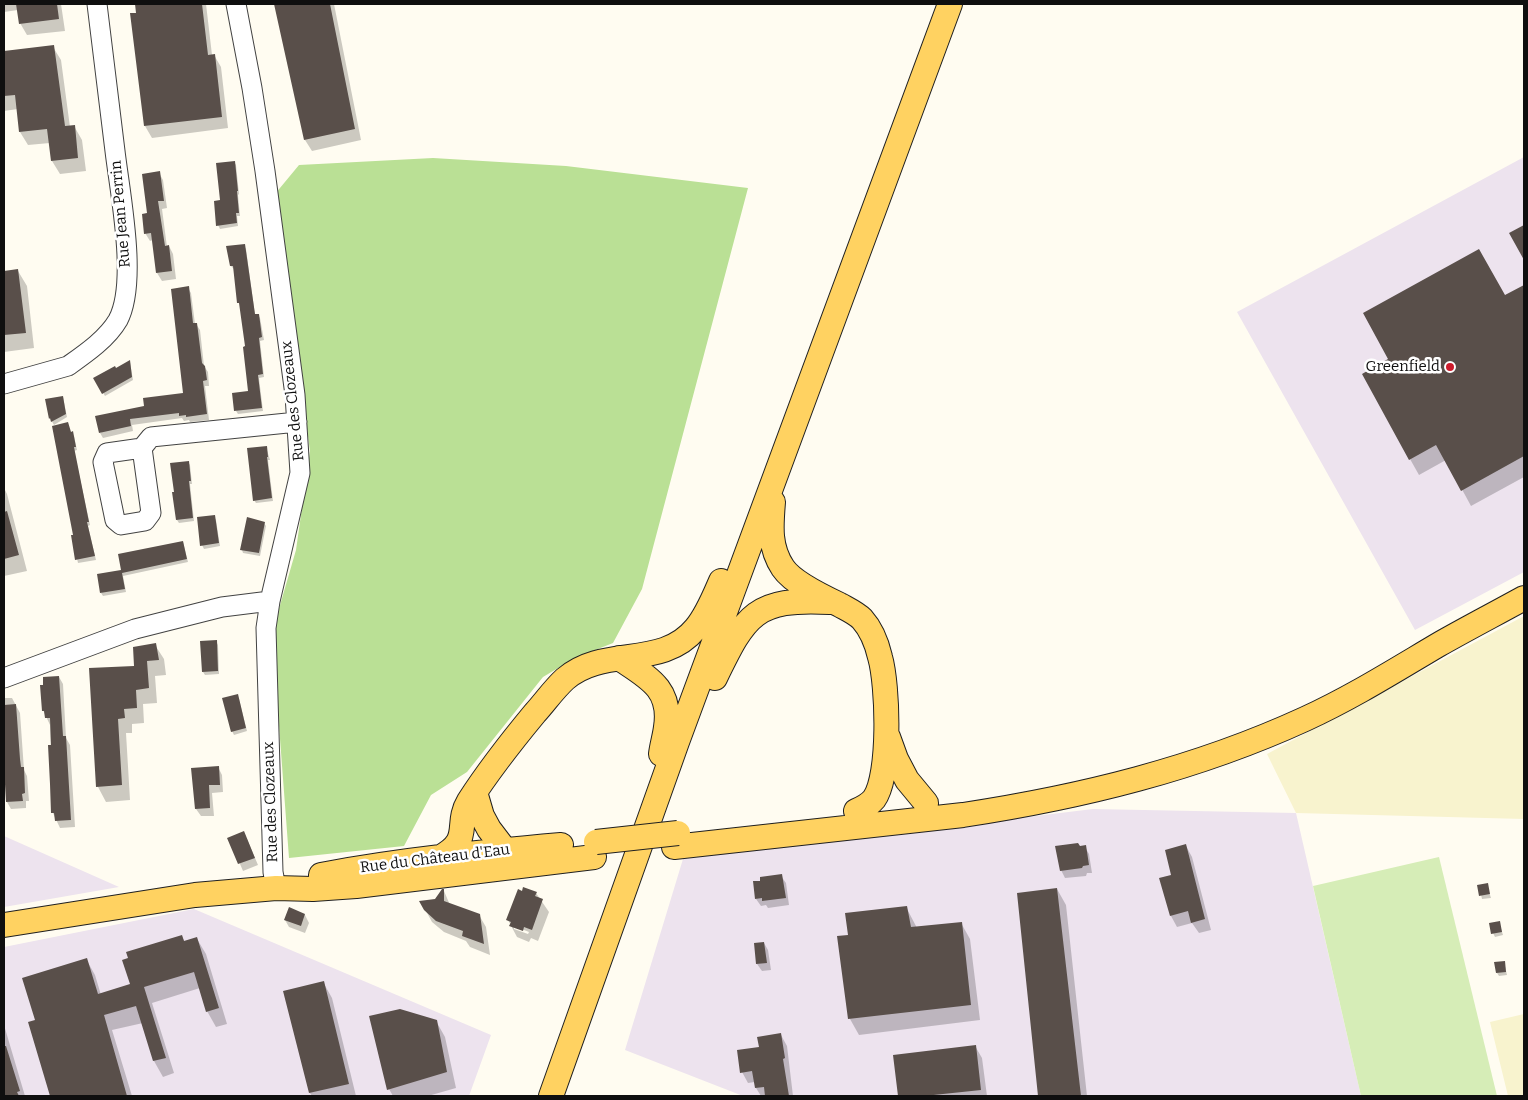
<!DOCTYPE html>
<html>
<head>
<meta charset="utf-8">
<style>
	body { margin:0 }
	#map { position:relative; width:1528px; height:1100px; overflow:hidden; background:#fffcf1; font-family:Bitter,serif }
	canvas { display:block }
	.frame { position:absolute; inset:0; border:5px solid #0f0f0f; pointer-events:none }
</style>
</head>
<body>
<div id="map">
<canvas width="1528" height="1100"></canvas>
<div class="frame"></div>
</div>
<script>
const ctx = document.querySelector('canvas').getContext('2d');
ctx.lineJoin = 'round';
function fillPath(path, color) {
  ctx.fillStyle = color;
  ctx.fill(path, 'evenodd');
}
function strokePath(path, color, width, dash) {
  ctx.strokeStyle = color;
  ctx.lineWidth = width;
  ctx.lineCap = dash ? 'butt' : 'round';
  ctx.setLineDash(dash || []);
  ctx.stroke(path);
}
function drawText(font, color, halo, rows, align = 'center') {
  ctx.font = font + ' Bitter,serif';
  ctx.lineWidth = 5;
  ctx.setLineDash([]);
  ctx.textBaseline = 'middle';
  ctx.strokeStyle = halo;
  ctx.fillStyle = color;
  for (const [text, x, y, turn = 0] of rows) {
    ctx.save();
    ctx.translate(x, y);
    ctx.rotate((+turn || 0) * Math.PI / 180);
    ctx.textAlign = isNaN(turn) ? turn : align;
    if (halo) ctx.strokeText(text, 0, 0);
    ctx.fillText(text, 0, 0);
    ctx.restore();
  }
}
const industrial = new Path2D(`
	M1524 157V572L1415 630 1237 312Z
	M1093 809 1296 813 1361 1096H743L625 1050 683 859Z
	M4 836 119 887 4 907Z
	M194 909 491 1035 469 1096H4V947Z`);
const farmland = new Path2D(`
	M1524 616V819L1296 813 1267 754Z
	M1524 1014V1096H1508L1490 1022Z`);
const green = new Path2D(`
	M1439 857 1497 1096H1361L1313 886Z`);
const forest = new Path2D(`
	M433 158 566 166 748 188 642 589 613 643 575 658 543 677 467 772 431 795 404 846 289 858 272 633 296 550 310 451 275 194 299 165Z`);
const shadow = new Path2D(`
	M4 4H61L65 31 27 35 20 23 18 10 4 12Z
	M136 4H206L212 55H214L221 67 228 128 152 138 145 126 132 14H138Z
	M275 4H334L361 140 312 151 305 140Z
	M53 47 61 60 70 127 74 126 82 140 86 171 60 174 52 161 50 143 28 145 20 132 18 109 4 111V52Z
	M234 162 236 165 239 194 238 195 240 216H237L238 226 220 229 218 225 222 201Z
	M159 173 163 180 167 208 162 209 167 247 169 246 173 254 176 279 162 281 157 273 153 240 150 241 145 233 148 214Z
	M244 246 246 249 255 315H258L260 318 264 340 260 341 264 377 259 378 263 411 238 414 236 411 249 392 247 347 241 306 239 303 234 269 231 266Z
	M18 271 27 286 34 348 4 352V272Z
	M1524 286V477L1471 506 1446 460 1419 475 1410 459 1505 297Z
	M188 288 191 293 195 324H196L200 330 204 366 208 372 209 386H205L209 420 190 422 189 420 184 421 182 418 132 425 133 431 103 438 100 433 145 407 184 395Z
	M130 362 133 380 105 396 95 379Z
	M63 397 67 417 54 425 50 418 47 400Z
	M71 433 74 436 77 450 74 451 90 525 88 526 96 560 78 563 72 536H74Z
	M266 447 270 460H268L273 501 256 503 254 500Z
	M188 462 190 465 192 484H190L194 521 179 523 177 520 175 493Z
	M4 488 7 494 27 571 4 576Z
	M214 517 216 520 220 546 204 549 202 545Z
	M264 523 266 526 260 556 243 553 242 550Z
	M183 542 188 562 123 576 126 592 103 596 101 593 123 571Z
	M216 641 218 645 219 674 205 675 203 672Z
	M155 645 164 659 166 675 155 676 157 703 143 704 144 723 132 724V733H126L130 800 106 802 98 787 91 670 135 667Z
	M59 677 63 684 66 738 70 745 75 827 60 828 53 813 50 725 43 710Z
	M4 698H12L20 713 24 770 27 776 29 801H26V808L11 809 7 802 4 763Z
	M239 699 247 731 234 735 232 731Z
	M218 767 222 775 223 792 212 793 214 816H201L196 809Z
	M229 838 247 839 258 865 243 871Z
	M1186 846 1192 857 1211 930 1199 933 1192 923 1177 927 1171 916 1173 876Z
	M1079 847H1085L1089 854 1092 873H1087L1086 876 1065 878 1061 870Z
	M781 876 786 883 789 905 768 908 766 905 761 906 756 899Z
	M1487 885 1491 898 1482 899 1479 886Z
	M1057 889 1066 905 1087 1096H1039L1018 894Z
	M444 891 450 905 479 915 486 927 490 955 470 947 466 941 444 932 432 922 421 902 435 900Z
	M536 893 549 912 538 941 531 938 529 942 517 937 508 920ZM514 926 529 932 528 934 514 929Z
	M906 907 917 928 961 923 970 939 980 1020 859 1035 850 1019 839 937 849 936Z
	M305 915 309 923 305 933 289 927 285 920Z
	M1499 922 1503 935 1495 937 1493 933Z
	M182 937 185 942 197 939 206 954 227 1024 216 1027 207 1011 200 988 152 1003 174 1073 163 1077 154 1061 143 1023 112 1030 132 1096H52L30 1023 37 1021 86 959 95 975 101 995 131 985Z
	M764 943 768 950 771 970 762 971 757 964Z
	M1504 962 1507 975 1499 976 1497 973Z
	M323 982 332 998 356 1096H312L310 1093 285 992Z
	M436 1021 445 1037 456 1088 428 1096H393L389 1089Z
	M4 1025 25 1096H4Z
	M781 1035 787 1046 793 1096H761L756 1088 755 1082 748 1083 742 1072 760 1048Z
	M975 1046 982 1058 987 1096H899L895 1056Z`);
const building = new Path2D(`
	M16 4H57L59 19 19 24Z
	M135 4H202L208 55 215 54 222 117 144 126 130 13H136Z
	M274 4H330L355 129 304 140Z
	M54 45 65 126 75 125 78 158 51 161 47 129 19 132 15 95 4 96V51Z
	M235 161 238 191H237L239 213H236L237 223 216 226 214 201 220 200 216 163Z
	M160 171 164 201H158L165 246 169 245 172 271 156 273 151 233 144 234 142 214 147 213 142 174Z
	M1524 225V260L1509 233Z
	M245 244 255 314H259L262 337 259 338 263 374 258 375 262 408 234 411 232 393 248 391 243 347 245 346 239 303H237L233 266H230L226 246Z
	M1479 249 1505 295 1524 285V456L1461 491 1436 445 1409 460 1362 374 1388 359 1363 313Z
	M18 269 26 333 4 335V271Z
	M189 286 193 323H197L202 363 205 366 207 380 203 381 207 414 186 417V415L179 416V413L130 419 131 426 99 433 95 416 144 406 143 398 183 393 171 289Z
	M130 360 132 377 102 394 93 378 115 366 116 368Z
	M63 396 66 414 51 422 50 418 49 419 45 399Z
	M68 422 71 432 73 431 76 447H74L89 522H87L95 556 75 560 71 535H73L52 426Z
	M267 446 268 457H267L272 498 253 501 247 448Z
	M189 461 191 481H189L193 518 176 520 172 492H174L170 463Z
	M7 511 19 555 4 559V512Z
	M215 515 219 543 200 546 197 517Z
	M247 517 265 522 259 553 240 550Z
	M183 541 187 559 122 573 125 589 100 593 97 574 121 570 118 554Z
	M217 640 218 671 202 672 200 641Z
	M156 643 159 660 147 661 149 688 136 690 137 708 124 709 125 718 118 719 122 785 96 787 89 668 134 666 133 647Z
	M59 676 63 736H66L71 820 55 821 54 813H51L50 784 48 745H51L50 718H45L44 711H42L40 685H43V677Z
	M238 694 246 728 231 732 222 698Z
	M16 704 20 759 21 767H24L25 793 22 794 23 801 6 802 4 767V705Z
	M219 766 220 785H209L210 808 195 809 191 768Z
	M244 831 255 858 238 864 227 838Z
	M1078 843 1080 846 1086 845 1089 865 1083 866 1082 868 1060 871 1055 846Z
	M1186 844 1205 919 1191 923 1188 911 1170 916 1159 878 1171 875 1165 850Z
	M782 874 786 898 762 901V898L755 899 753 881H760V877Z
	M1488 883 1490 894 1479 896 1477 885Z
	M523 887 537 892 535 896 543 899 532 930 524 927 523 931 509 926 511 922 506 920 518 889 522 891Z
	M1057 888 1081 1096H1038L1017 893Z
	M442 889H444V901L480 914 484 944 462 936 463 931 436 921 424 910 419 901 435 899Z
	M907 906 911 927 962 922 971 1005 848 1019 837 936 848 935 845 913Z
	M289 907 305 914 301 926 284 920Z
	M1500 921 1502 932 1491 934 1489 923Z
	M182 935 184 941 197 937 219 1008 206 1012 194 972 144 987 166 1058 153 1061 136 1006 104 1015 127 1096H50L28 1022 35 1020 22 978 87 958 98 994 130 984 122 960 128 958 126 952Z
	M764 942 767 963 756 964 754 943Z
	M1505 961 1506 972 1496 973 1494 962Z
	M324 981 349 1084 309 1093 283 991Z
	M400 1009 437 1020 447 1072 387 1090 369 1016Z
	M781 1033 785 1058 783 1059 789 1096H765L764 1087 755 1088 752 1071 740 1073 737 1050 759 1047 757 1037Z
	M976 1045 981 1090 924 1096H898L893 1055Z
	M4 1046H6L20 1091 17 1092 19 1096H4Z`);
const minor = new Path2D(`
	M236 4 252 88 265 171 295 395 300 473 270 601 266 628 273 872 276 888
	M4 384 68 366C85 354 107 339 118 320 138 282 120 194 115 151 109 102 103 53 97 4
	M142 448 151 513 145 521 121 525 115 520 103 462 107 453 142 448 151 437 297 422
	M4 678 135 629 222 607 270 601`);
const major = new Path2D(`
	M773 502C771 526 769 547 783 568 793 583 823 597 840 605 847 609 856 613 862 619 871 629 877 644 880 657 888 685 891 775 874 799 869 805 863 808 856 811
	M619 658C647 677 672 688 666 727 665 736 662 745 661 754
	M715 678C746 614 755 598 830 602
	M888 737 896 759 907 780 926 803
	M475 792 482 816 489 829 505 850
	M674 847 963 815C1081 797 1196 769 1305 719 1351 698 1394 671 1438 645 1466 629 1495 614 1524 598
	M439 858C474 839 454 826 469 801 489 770 511 742 535 713 545 702 554 689 565 679 604 645 662 670 696 628 707 615 714 597 721 581
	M321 875C400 860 481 852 561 845
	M4 925 195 895 276 888 313 889 356 886 594 857
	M551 1096 677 742 950 4`);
const majorBridge = new Path2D(`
	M596 842 678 833`);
const markers = [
	[1450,367,5,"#cc1b2b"]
];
const streetNames = [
	["Rue Jean Perrin",121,214,-95],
	["Rue des Clozeaux",293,401,-96],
	["Rue des Clozeaux",271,802,-92],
	["Rue du Château d'Eau",435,859,-7]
];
const poiNames = [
	["Greenfield",1440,367]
];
fillPath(industrial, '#ede3ee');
fillPath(farmland, '#f8f3ce');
fillPath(green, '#d6edb7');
fillPath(forest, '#bae095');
fillPath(shadow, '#0003');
fillPath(building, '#594f4a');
strokePath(minor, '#424242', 21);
strokePath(major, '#202020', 26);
strokePath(minor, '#fff', 19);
strokePath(major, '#ffd261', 24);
strokePath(majorBridge, '#202020', 26, []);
strokePath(majorBridge, '#ffd261', 24);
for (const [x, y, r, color] of markers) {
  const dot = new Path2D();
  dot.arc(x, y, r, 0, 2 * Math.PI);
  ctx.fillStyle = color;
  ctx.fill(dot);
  strokePath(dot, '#fff', 2);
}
drawText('15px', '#0f0f0f', '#fff', streetNames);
drawText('15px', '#0f0f0f', '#fff', poiNames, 'right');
</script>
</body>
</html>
